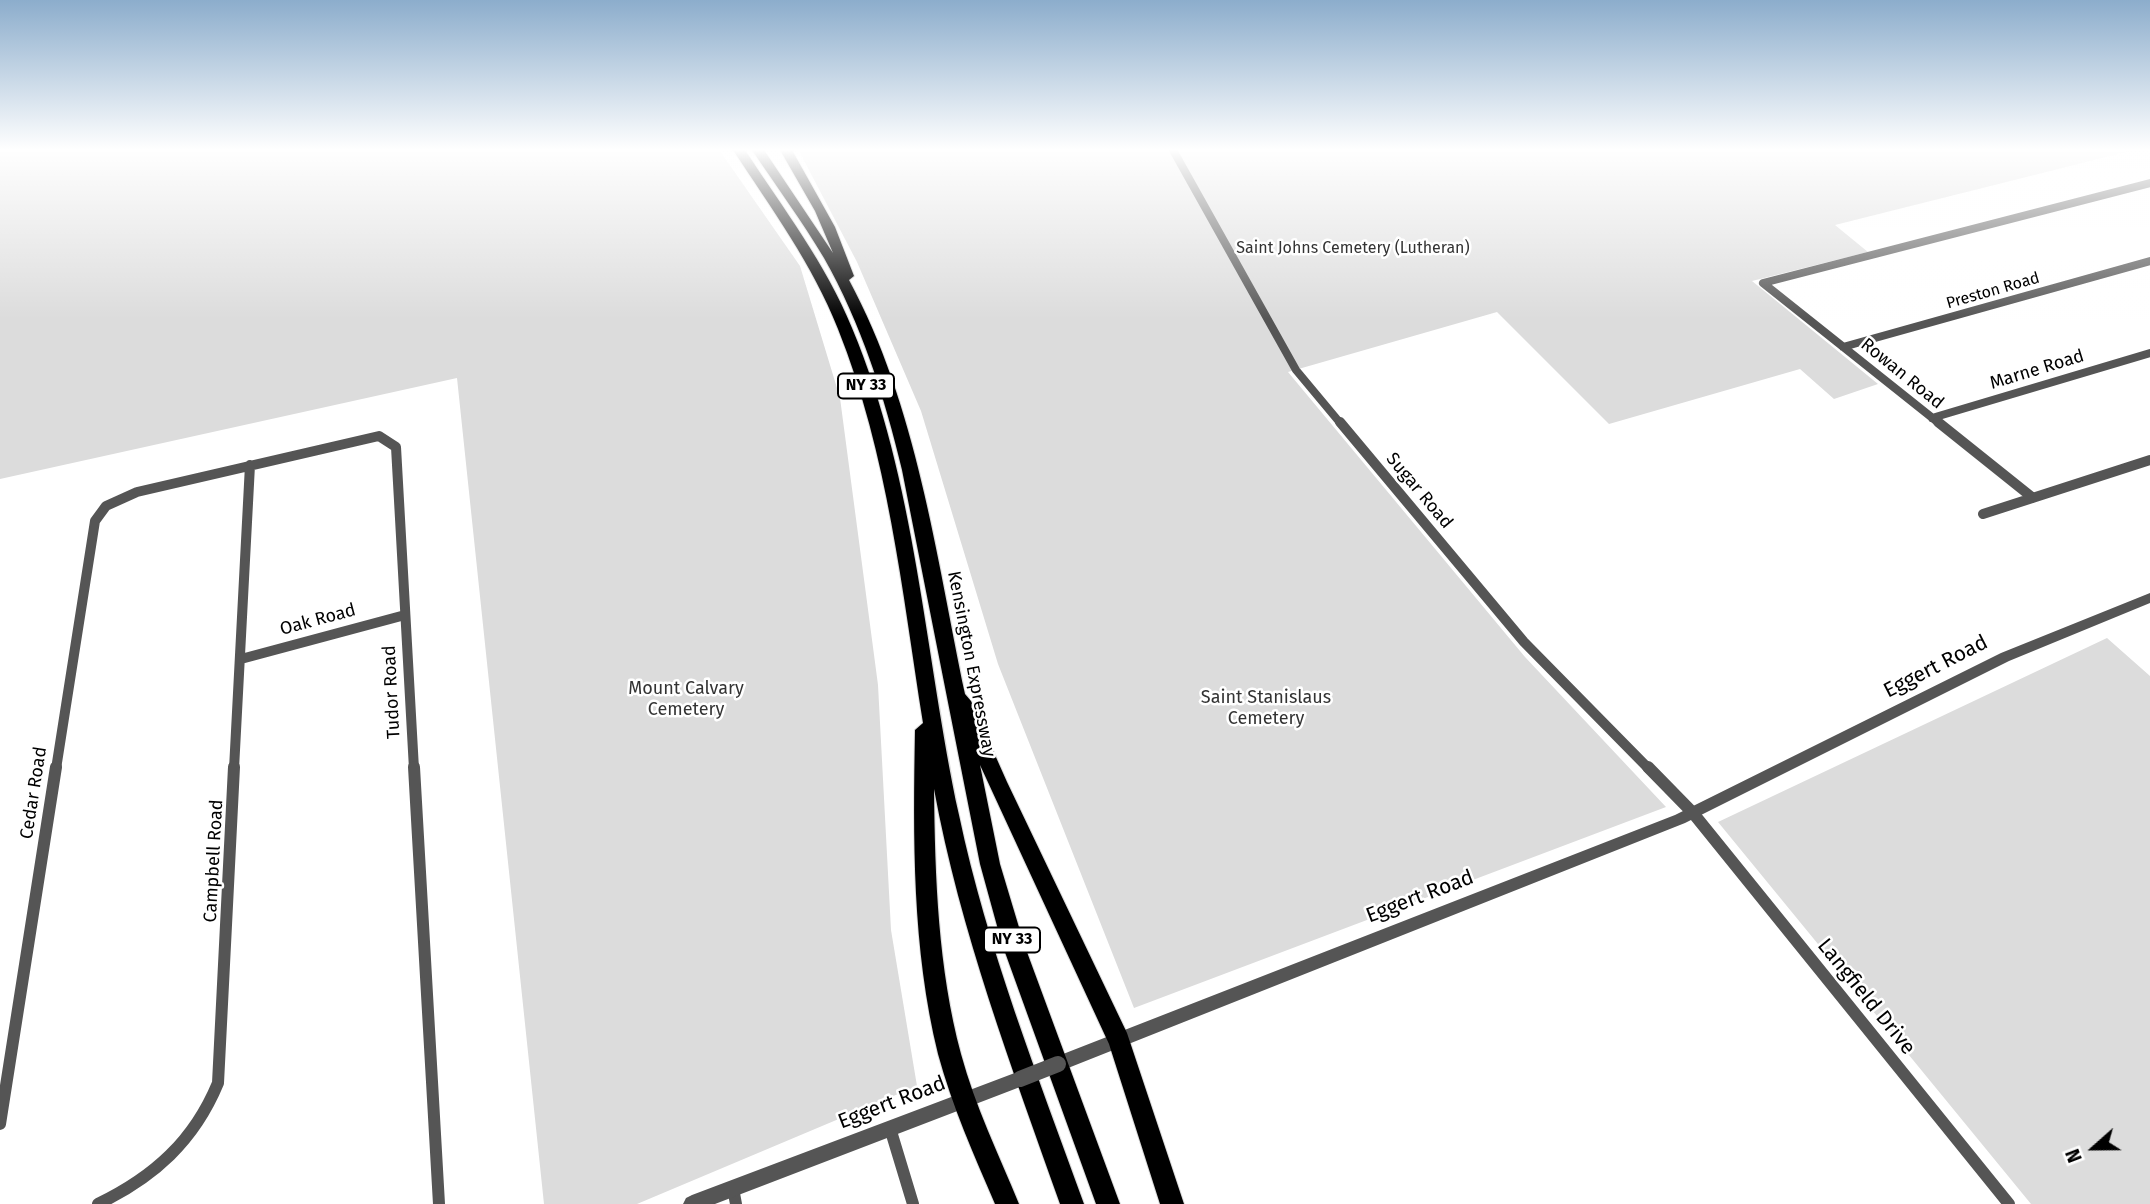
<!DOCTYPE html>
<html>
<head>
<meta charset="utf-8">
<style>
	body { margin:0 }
	#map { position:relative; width:2150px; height:1204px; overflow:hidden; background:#fff; font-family:"Fira Sans",sans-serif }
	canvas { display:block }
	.north { position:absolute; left:2059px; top:1113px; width:70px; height:70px; -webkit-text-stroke:5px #fff; paint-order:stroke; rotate:249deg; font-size:19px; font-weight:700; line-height:28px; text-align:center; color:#000 }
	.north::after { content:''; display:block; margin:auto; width:24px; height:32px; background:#000; clip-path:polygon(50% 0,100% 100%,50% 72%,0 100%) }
</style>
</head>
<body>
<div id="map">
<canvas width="2150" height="1204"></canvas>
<div class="north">N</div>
</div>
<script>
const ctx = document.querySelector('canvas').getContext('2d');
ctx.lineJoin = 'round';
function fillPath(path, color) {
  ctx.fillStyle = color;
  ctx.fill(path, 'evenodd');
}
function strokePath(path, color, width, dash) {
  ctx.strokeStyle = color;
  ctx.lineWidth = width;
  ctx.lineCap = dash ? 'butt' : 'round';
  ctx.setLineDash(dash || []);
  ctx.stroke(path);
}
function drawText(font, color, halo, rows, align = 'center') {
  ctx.font = font + ' "Fira Sans",sans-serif';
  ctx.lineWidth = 5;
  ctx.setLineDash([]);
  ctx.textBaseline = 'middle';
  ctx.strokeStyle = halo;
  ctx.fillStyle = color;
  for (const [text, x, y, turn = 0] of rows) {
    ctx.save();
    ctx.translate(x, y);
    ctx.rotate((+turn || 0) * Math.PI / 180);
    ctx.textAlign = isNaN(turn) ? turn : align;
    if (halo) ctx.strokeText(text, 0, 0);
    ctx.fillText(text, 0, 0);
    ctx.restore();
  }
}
const green = new Path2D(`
	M0 151H720L800 266 840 398 878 685 891 930 917 1086 637 1204H544L457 378 0 479Z
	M799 151H2130L1835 225 1868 252 1752 281 1878 384 1834 399 1800 369 1609 424 1497 312 1288 372 1525 657 1666 807 1134 1008 998 664 921 411 857 262Z
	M2107 638 2150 676V1204H2031L1718 822Z`);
const minorFar2 = new Path2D(`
	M1173 150 1296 370 1341 424
	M1843 347 2150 261
	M1932 418 2150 353
	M1940 424 1763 283 2150 183`);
const minorFar1 = new Path2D(`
	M1340 422 1524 642 1649 769
	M1938 422 2033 498
	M1983 514 2150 460
	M241 659 405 615
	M56 769 95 521 106 506 137 492 379 436 396 447 414 769
	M234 769 250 465`);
const minor = new Path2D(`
	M414 767 439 1204
	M1648 767 1693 813 2009 1204
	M0 1124 56 767
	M890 1128 913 1204
	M733 1188 736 1204
	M98 1204C154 1177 194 1141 218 1083L234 767`);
const tertiary = new Path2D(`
	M2150 593V603L2009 661 1685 823 1058 1072 1052 1070 1050 1064 1052 1058 1058 1056 1675 815 2001 653Z
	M1020 1071 1026 1073 1028 1079 1026 1085 1020 1087 715 1204H683L686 1198 692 1195Z`);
const motorway = new Path2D(`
	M733 150H745C783 208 826 264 852 328 917 483 924 652 959 815 987 948 1038 1076 1084 1204H1060C1012 1068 960 931 934 789 935 878 938 968 961 1054 975 1106 999 1155 1019 1204H995C974 1155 952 1106 938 1054 912 948 913 838 915 730L923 723C902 590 888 454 838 329 813 265 771 208 733 150Z
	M752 150H764L833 253 815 211 780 150H792L835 227 854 276 849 280C917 406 936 555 965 694L971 701 1007 782 1127 1033 1184 1204H1160L1109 1044 980 765 1000 864 1024 944 1120 1204H1096L1002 944 980 864 902 470C885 398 861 323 824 258 802 221 776 186 752 150Z`);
const tertiaryBridge = new Path2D(`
	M1020 1079 1058 1064`);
const farParknames = [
	["Saint Johns Cemetery (Lutheran)",1353,249]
];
const farStreetnames = [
	["Preston Road",1993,291,-16]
];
const shields = [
	[866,386,56],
	[1012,940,56]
];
const shieldNames = [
	["NY 33",866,386],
	["NY 33",1012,940]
];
const streetNames = [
	["Marne Road",2037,370,-17],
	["Rowan Road",1902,374,39],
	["Sugar Road",1419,491,50],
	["Oak Road",318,620,-15],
	["Kensington Expressway",971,664,79],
	["Tudor Road",392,692,-93],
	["Cedar Road",34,793,-81],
	["Campbell Road",214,861,-87]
];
const parkNames = [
	["Mount Calvary",686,689],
	["Cemetery",686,710],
	["Saint Stanislaus",1266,698],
	["Cemetery",1266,719]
];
const nearStreetnames = [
	["Eggert Road",1936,667,-27],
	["Eggert Road",1420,897,-21],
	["Langfield Drive",1866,997,51],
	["Eggert Road",892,1103,-21]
];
fillPath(green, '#dcdcdc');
strokePath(motorway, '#dbdbdb', 2);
strokePath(minorFar2, '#555', 8);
strokePath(minorFar1, '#555', 10);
strokePath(minor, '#555', 12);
fillPath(tertiary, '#555');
fillPath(motorway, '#000');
strokePath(tertiaryBridge, '#555', 16);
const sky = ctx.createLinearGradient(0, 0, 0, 319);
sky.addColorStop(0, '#8cadcc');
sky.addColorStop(0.47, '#fff');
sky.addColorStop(1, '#ffffff00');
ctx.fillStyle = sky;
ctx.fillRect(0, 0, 2150, 319);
drawText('16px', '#333', '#fff', farParknames);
drawText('16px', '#000', '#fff', farStreetnames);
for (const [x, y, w] of shields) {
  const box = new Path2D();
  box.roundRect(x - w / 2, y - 12.5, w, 25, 5);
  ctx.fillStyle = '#fff';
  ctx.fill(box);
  strokePath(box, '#000', 2);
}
drawText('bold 16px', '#000', null, shieldNames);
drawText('18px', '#000', '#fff', streetNames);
drawText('18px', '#333', '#fff', parkNames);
drawText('21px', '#000', '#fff', nearStreetnames);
</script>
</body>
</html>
